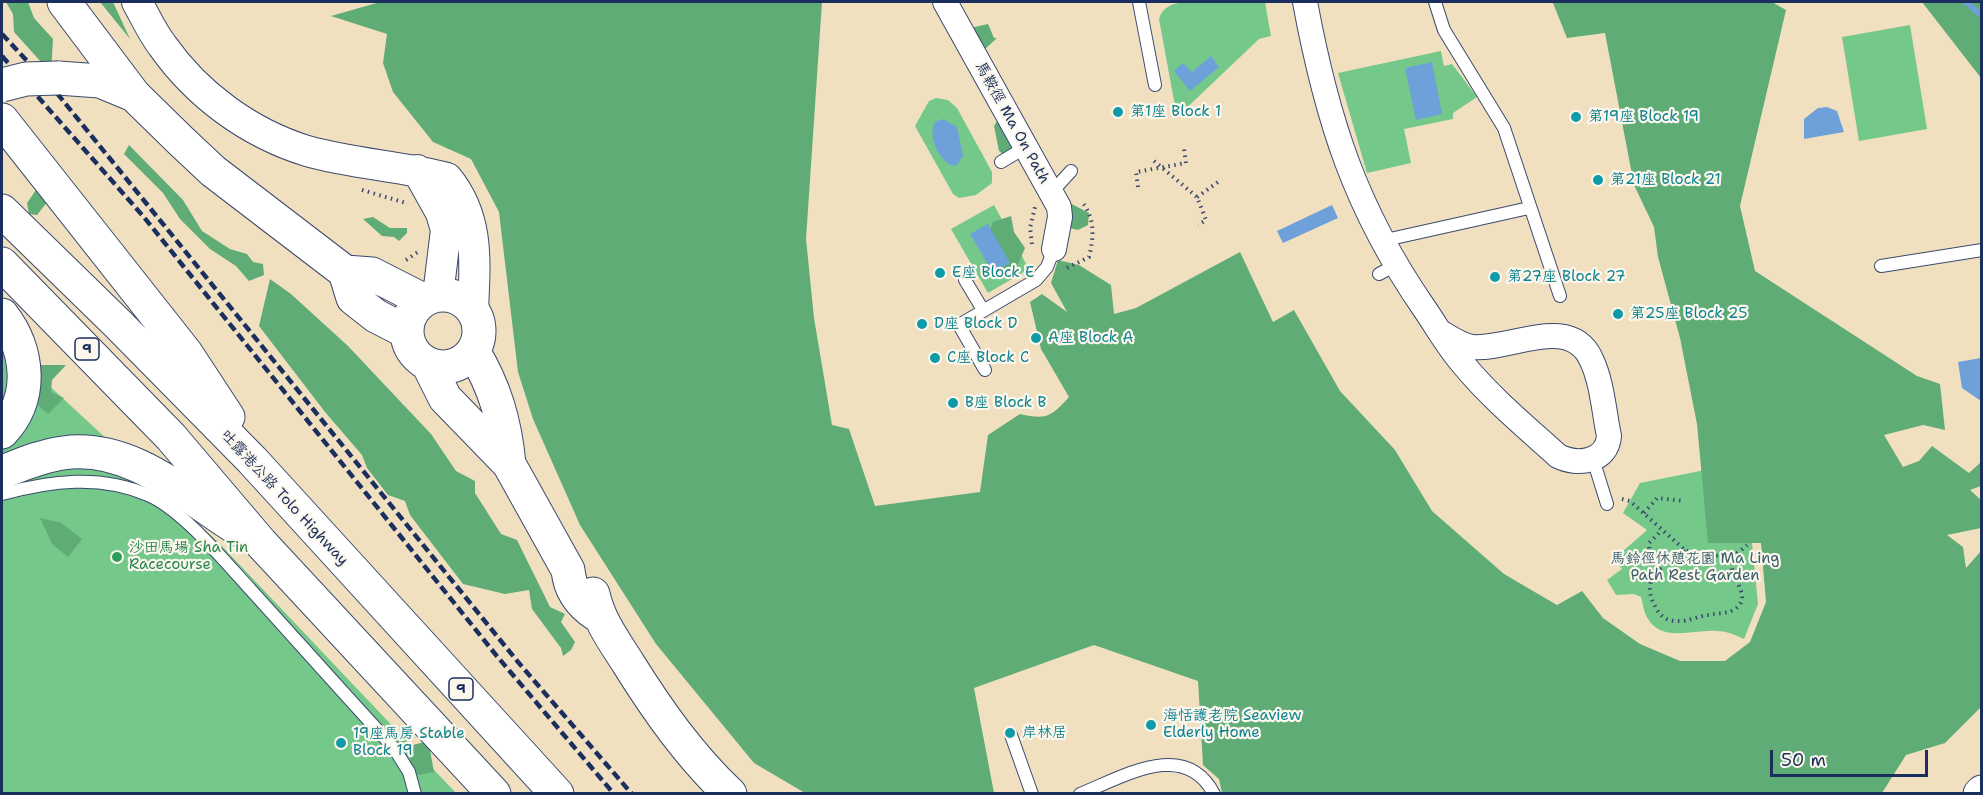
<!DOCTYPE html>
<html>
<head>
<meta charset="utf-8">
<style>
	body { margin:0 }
	#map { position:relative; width:1983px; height:795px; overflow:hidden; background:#f1e0c0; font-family:"Shantell Sans",sans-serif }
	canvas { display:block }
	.frame { position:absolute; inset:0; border:3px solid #1b2f5e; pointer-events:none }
	.scale { position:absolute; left:1770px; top:750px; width:158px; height:27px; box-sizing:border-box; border:3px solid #1b2f5e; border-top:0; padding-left:8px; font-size:18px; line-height:21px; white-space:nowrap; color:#1b2f5e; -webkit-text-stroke:4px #fbf7ec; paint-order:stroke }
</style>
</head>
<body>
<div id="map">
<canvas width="1983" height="795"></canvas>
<div class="frame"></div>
<div class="scale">50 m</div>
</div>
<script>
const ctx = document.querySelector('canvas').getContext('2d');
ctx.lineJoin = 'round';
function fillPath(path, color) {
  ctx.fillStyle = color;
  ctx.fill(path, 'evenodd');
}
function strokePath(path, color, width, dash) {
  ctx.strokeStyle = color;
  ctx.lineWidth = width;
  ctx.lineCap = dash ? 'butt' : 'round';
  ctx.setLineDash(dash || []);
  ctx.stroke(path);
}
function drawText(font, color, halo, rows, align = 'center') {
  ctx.font = font + ' "Shantell Sans","LXGW WenKai TC",sans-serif';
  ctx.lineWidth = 4.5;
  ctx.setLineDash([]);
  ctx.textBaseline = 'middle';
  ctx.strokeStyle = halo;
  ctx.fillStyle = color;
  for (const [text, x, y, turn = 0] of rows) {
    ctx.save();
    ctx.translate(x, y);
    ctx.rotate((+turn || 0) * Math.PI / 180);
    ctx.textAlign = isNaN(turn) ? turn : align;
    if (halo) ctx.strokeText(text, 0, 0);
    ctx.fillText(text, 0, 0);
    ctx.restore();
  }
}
const green = new Path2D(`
	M1184 2H1265L1271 36 1259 39 1177 117 1159 19C1162 7 1172 4 1184 2Z
	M1910 25 1927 129 1859 141 1842 37Z
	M1441 51 1444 66 1452 64 1477 97 1453 113V119L1404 129 1411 163 1367 173 1338 73Z
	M936 98 948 100 957 108 992 172V183L976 195 959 198 953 194 915 126 929 101Z
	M994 205 1029 269 988 293 951 229Z
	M2 342 218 542 456 793H2Z
	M1715 468 1752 543 1758 604 1744 639C1735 635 1727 631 1717 631 1694 629 1663 643 1648 619 1644 613 1643 604 1641 597L1634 594 1616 595 1607 580 1622 569 1614 559 1647 530 1623 513 1640 483Z`);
const forest = new Path2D(`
	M6 2H28L34 18 53 39 51 73 14 32 13 14Z
	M100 2H113L130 39Z
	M380 2H822L806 239 814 318 832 425 849 429 875 506 980 492 988 435 1020 414C1046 420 1051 417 1069 397L1041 349 1030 302 1042 294 1067 312 1051 283 1058 260 1079 265 1111 285 1114 314 1136 308 1240 252 1273 322 1294 310 1340 391 1395 450 1432 511 1504 574 1557 605 1582 591 1603 618 1640 644 1680 661H1725L1750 642 1766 602 1761 543H1708L1697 424 1680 338 1658 257 1654 227 1634 185 1605 33 1567 38 1553 3 1772 2 1786 10 1740 206 1755 271 1917 376 1940 384 1945 430 1923 425 1884 435 1903 467 1919 461 1932 446 1969 473 1981 462V486L1970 490 1981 500V528L1947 535 1963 547 1966 568 1981 551V707L1945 743 1906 755 1882 793H1222L1219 779 1203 765 1198 681 1094 645 974 688 994 793H805L754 763 656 644 580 525 533 419 518 372 499 212 471 159 433 142 393 92 383 63 387 34 331 16Z
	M1922 2H1981V78Z
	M988 24 994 38H997L984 50 966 29Z
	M1001 115 1024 155 1013 162 999 151 994 126Z
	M129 145 183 200 202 231 230 249 247 254 253 262 263 264 264 275 249 281 236 266 210 249 180 219 163 193 124 154Z
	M36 190 48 201 37 215 29 214 27 203Z
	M1062 199 1089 213 1088 225 1078 230 1066 227Z
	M1011 216 1014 232 1025 248 1018 265 1005 272 986 241 993 222Z
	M373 217 390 228H407V233L399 241 394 237 382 236 363 219Z
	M270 279 291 294 348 346 431 434 456 471 475 481V493L501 534 517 540 550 607 565 614 561 622 575 642 571 650 563 656 561 648 532 609 529 590 505 594 463 584 410 515 405 501 388 495 367 468 362 455 325 412 259 326Z
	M36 365H66L52 380 51 392 64 398 48 414 38 405 41 378Z
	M40 518 61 523 82 539 68 557 52 544Z
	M425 742 430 750 434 772 418 775 411 764 408 746Z`);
const water = new Path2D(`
	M1211 56 1219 67 1190 91 1174 71 1183 63 1192 72Z
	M1432 62 1442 114 1416 120 1405 68Z
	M1827 107 1837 111 1844 132 1804 139V119L1818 108Z
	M943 119 957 127 963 156 956 166C940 165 927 136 935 122Z
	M1332 205 1338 218 1283 243 1277 231Z
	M988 224 1010 263 993 273 970 234Z
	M1981 358H1982L1981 401 1962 388 1958 362Z`);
const stream = new Path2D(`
	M1966 2 1982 16`);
const path = new Path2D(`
	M1154 161 1197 197 1206 220 1198 225
	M1138 187 1136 172 1186 163 1184 149
	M362 190 406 203
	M1197 197 1218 182
	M1032 244 1030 228 1035 207
	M406 260 418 252
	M1067 268 1089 257C1094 238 1095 218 1082 202
	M1622 499 1630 501 1686 551 1733 558
	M1644 513 1657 498 1684 501
	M1686 551C1664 565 1639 576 1655 606 1659 615 1666 621 1676 621 1687 622 1698 616 1708 615 1717 613 1727 614 1735 609 1755 595 1725 576 1733 558 1735 554 1743 549 1747 545
	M1659 569 1650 559 1649 543 1662 530`);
const service = new Path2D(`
	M1139 2 1155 85
	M1435 2 1444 30 1504 128 1560 296
	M1001 162 1026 147
	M1051 193 1071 171
	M1381 241 1529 208
	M1881 266 1982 250
	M1379 274 1394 266
	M965 280 983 310
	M985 370 959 325 1036 280 1047 267 1054 249
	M1593 459 1607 504
	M2 494C50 481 100 474 148 495 182 509 226 563 251 590 299 643 346 696 394 748L409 772 415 794
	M1011 735 1032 794
	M1080 794C1123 777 1185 738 1214 794`);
const minor = new Path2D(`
	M945 2 1059 207 1060 217 1054 249
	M1305 2C1327 120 1355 208 1424 308 1437 327 1448 347 1463 364 1491 398 1526 427 1558 456 1578 466 1607 462 1609 436 1604 412 1602 381 1591 359 1570 313 1509 351 1472 347 1460 345 1449 337 1439 331`);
const tertiary = new Path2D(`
	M137 2C145 16 152 32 162 45 197 95 249 133 307 151 353 164 401 166 447 178 480 218 475 262 473 311
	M417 170 441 213 446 230 438 295`);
const secondary = new Path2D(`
	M64 2 134 95 180 140 213 171 345 272 372 274 423 300
	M58 78 100 81 134 95
	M345 272 353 298 376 316 407 332
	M407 331a36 36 0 1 1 72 0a36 36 0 1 1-72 0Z
	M473 351C495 387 505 422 509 464
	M428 364 445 398 509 464 568 570C570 591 580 604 597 615
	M593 594C599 621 614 641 628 663 658 711 689 755 730 794
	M1980 794 1982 792`);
const motorway = new Path2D(`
	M2 120 186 353 228 417
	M2 211 118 324 252 460 557 794
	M2 264 171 437 261 543 494 794
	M2 315C29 350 34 398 2 432
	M2 472C21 465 41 456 63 453 131 443 186 497 240 530`);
const rail = new Path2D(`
	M2 34 56 92 518 662 632 794
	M2 56 143 216 496 655 614 794`);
const secondaryBridge = new Path2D(`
	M2 85 26 79 58 78`);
const markers = [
	[1118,112,6,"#0f9aa8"],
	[1576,117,6,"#0f9aa8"],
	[1598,180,6,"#0f9aa8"],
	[940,273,6,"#0f9aa8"],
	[1495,277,6,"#0f9aa8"],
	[1618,314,6,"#0f9aa8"],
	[922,324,6,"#0f9aa8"],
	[1036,338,6,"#0f9aa8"],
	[935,358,6,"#0f9aa8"],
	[953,403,6,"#0f9aa8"],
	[117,557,6,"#2e9e5b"],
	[1151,725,6,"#0f9aa8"],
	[1010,733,6,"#0f9aa8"],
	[341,743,6,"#0f9aa8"]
];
const shields = [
	[87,349,24],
	[461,689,24]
];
const shieldNames = [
	["9",87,349],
	["9",461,689]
];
const cultureNames = [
	["第1座 Block 1",1130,112],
	["第19座 Block 19",1588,117],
	["第21座 Block 21",1610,180],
	["E座 Block E",952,273],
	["第27座 Block 27",1507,277],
	["第25座 Block 25",1630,314],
	["D座 Block D",934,324],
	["A座 Block A",1048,338],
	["C座 Block C",947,358],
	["B座 Block B",965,403],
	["海恬護老院 Seaview",1163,716],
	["Elderly Home",1163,733],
	["岸林居",1022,733],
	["19座馬房 Stable",353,734],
	["Block 19",353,751]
];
const streetNames = [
	["馬鞍徑 Ma On Path",1012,123,61],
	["吐露港公路 Tolo Highway",284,498,47]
];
const leisureNames = [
	["沙田馬場 Sha Tin",129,548],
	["Racecourse",129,565]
];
const parkNames = [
	["馬鈴徑休憩花園 Ma Ling",1695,559],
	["Path Rest Garden",1695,576]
];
fillPath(green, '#74c88a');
fillPath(forest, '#5fac76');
fillPath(water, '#6ea0d9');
strokePath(stream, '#6ea0d9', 6);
strokePath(service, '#3b4a6d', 14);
strokePath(minor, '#3b4a6d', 26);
strokePath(tertiary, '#3b4a6d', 32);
strokePath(secondary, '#3b4a6d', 35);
strokePath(motorway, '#3b4a6d', 35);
strokePath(path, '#3b4a6d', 4, [1.5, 4.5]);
strokePath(service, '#fff', 12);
strokePath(minor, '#fff', 24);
strokePath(tertiary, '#fff', 30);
strokePath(secondary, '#fff', 33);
strokePath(motorway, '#fff', 33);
strokePath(rail, '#1b2f5e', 4.5, [9, 4.5]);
strokePath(secondaryBridge, '#3b4a6d', 35, []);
strokePath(secondaryBridge, '#fff', 33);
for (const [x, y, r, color] of markers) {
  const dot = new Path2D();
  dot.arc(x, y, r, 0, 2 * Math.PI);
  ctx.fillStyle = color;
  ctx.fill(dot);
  strokePath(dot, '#fbf7ec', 2);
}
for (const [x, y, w] of shields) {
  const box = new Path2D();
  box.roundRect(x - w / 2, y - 11, w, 22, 4.5);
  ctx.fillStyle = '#fbf7ec';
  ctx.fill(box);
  strokePath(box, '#1b2f5e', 1.5);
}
drawText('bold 14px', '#1b2f5e', null, shieldNames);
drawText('15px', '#0d838f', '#fbf7ec', cultureNames, 'left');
drawText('15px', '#1b2f5e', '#fbf7ec', streetNames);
drawText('15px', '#27864d', '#fbf7ec', leisureNames, 'left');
drawText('15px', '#365d6b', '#fbf7ec', parkNames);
</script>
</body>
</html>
